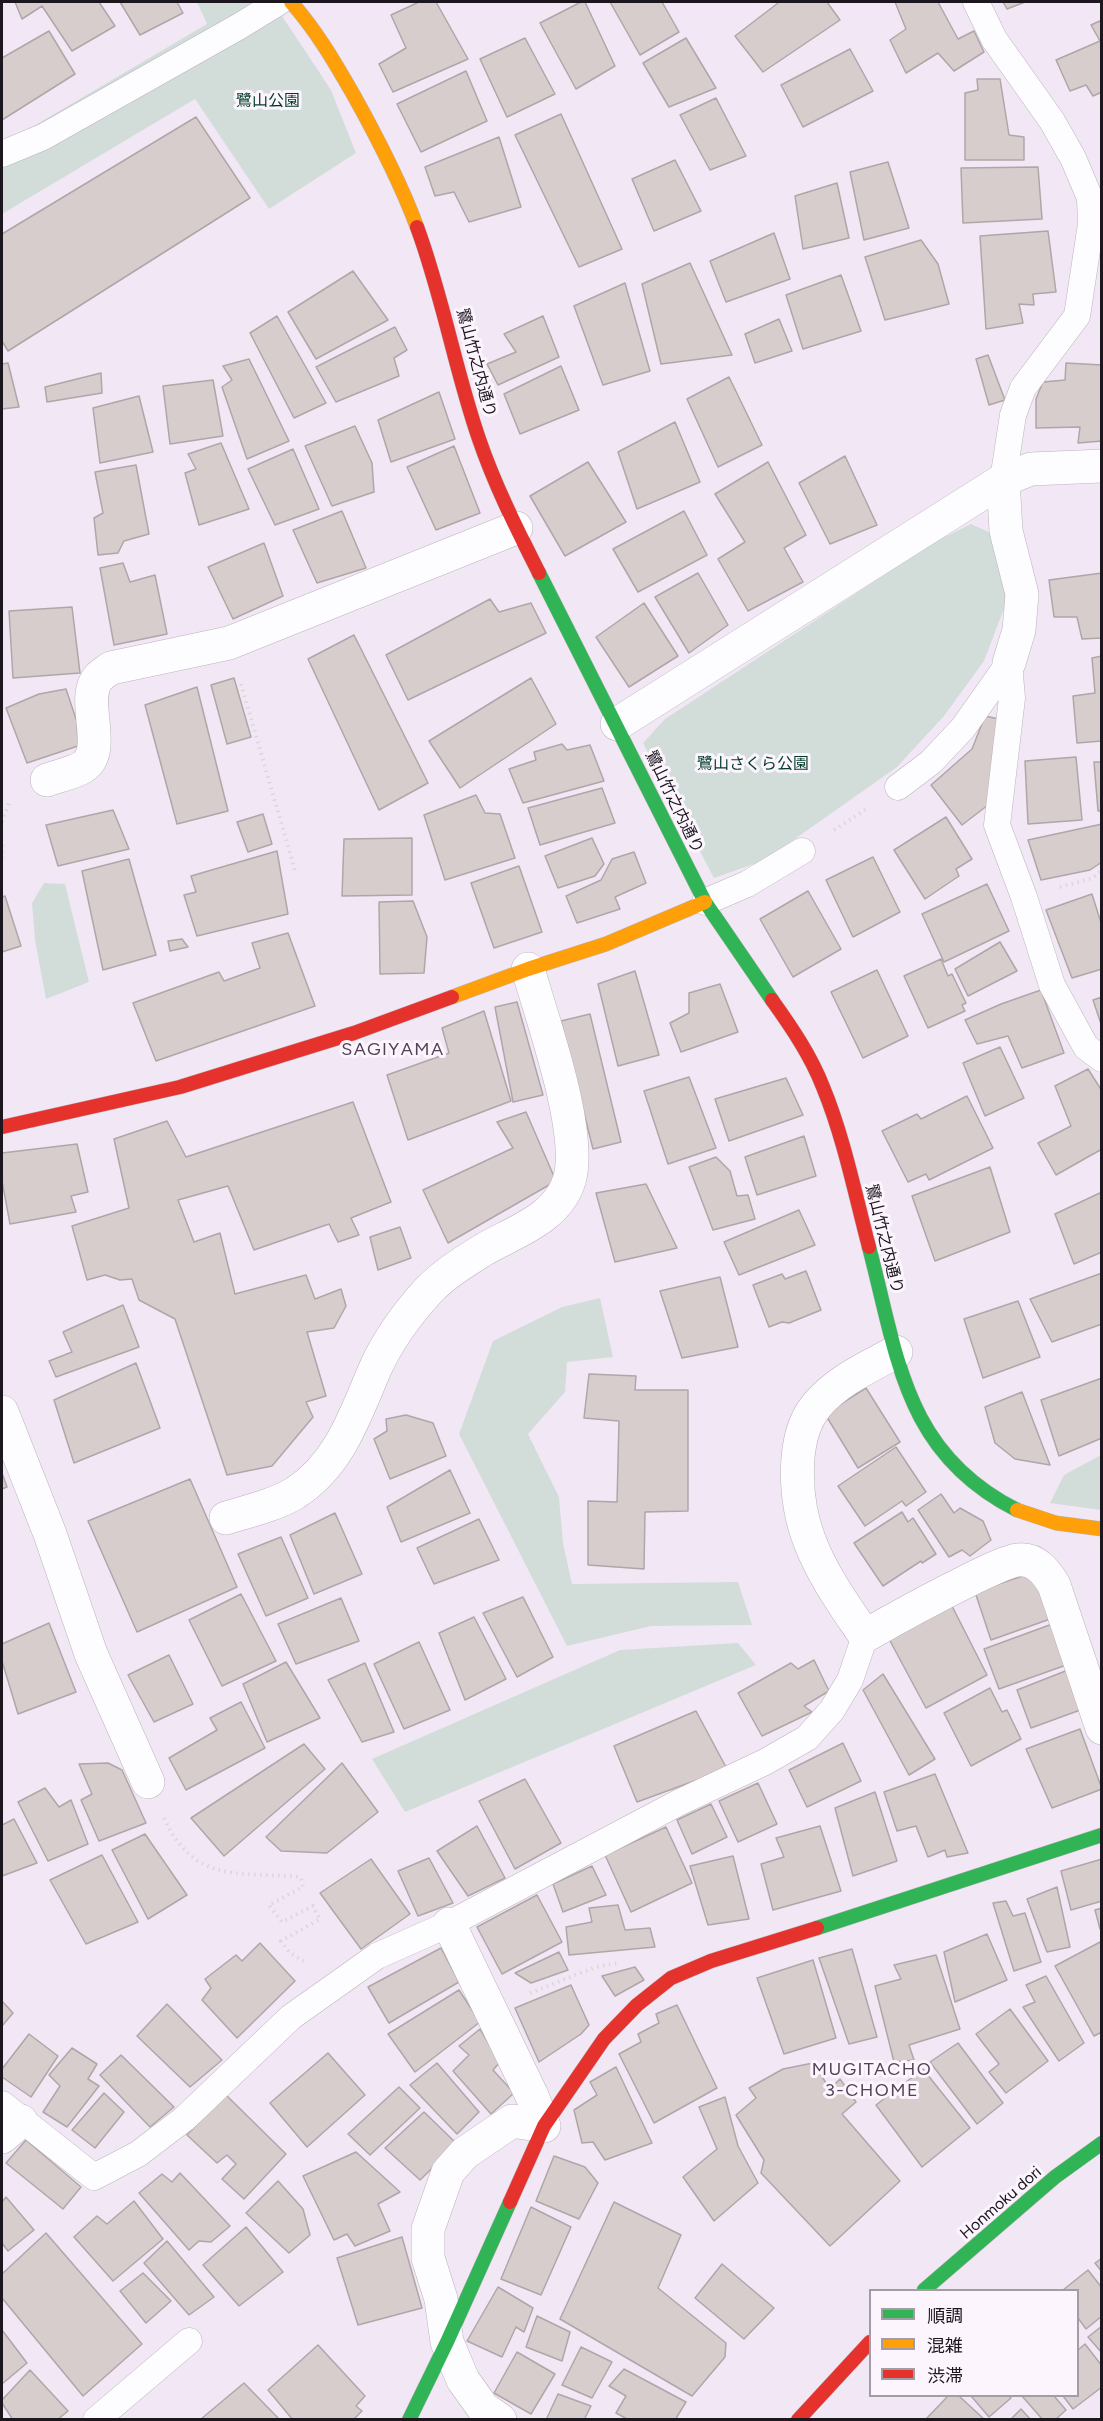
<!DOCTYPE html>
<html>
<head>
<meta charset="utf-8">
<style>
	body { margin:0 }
	#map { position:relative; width:1103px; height:2421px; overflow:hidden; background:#f2e8f5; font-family:Figtree,"Noto Sans JP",sans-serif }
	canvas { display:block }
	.frame { position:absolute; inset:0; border:3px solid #1c161e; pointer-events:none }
	.legend { position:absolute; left:869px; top:2289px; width:210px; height:108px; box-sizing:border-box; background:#fcf5fe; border:2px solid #a29ca4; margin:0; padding:8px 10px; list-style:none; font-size:18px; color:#1c161e }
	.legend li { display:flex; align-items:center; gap:12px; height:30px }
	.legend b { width:30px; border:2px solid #a29ca4 }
</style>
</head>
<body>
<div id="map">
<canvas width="1103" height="2421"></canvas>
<div class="frame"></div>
<ul class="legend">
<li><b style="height:8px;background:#30b455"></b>順調</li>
<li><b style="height:8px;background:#ff9f0a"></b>混雑</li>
<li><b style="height:8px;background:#e5322d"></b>渋滞</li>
</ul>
</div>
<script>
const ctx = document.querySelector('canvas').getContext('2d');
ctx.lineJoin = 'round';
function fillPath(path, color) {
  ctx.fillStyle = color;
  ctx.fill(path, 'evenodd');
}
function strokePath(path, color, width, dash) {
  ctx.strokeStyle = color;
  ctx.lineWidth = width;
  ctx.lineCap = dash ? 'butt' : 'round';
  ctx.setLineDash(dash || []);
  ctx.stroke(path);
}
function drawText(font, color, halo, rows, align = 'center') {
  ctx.font = font + ' Figtree,"Noto Sans JP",sans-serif';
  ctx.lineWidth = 6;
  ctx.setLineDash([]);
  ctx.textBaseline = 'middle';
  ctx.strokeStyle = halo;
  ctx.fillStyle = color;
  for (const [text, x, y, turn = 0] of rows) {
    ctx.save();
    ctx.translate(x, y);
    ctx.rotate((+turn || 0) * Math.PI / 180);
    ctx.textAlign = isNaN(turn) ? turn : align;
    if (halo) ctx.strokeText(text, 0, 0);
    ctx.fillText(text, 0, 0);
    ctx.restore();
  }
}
const green = new Path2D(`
	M197 2H264L273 21 282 16 331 90 356 153 269 209 195 99 2 214V155L22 133 207 24Z
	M971 524 993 534 1005 583V606L984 661 944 716 897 767 765 860 714 878 643 743 665 719 933 543Z
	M44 883 65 884 89 982 46 999 35 940 32 903Z
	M600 1298 613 1357 567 1362 565 1392 528 1434 559 1497 563 1543 572 1584 738 1582 752 1625 651 1626 567 1646 459 1434 493 1341 562 1307Z
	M1101 1455V1510L1050 1503 1064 1475Z
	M738 1643 756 1665 405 1812 372 1759 620 1650Z`);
const building = new Path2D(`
	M15 2H99L115 26 72 51 42 6 22 19Z
	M120 2H177L183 13 140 35Z
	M419 2H436L468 59 393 92 379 64 406 48 391 15Z
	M581 2H585L615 66 576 89 540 23Z
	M610 2H662L679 32 640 55Z
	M777 2H827L840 20 763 72 735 36 778 3Z
	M895 2H938L958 39 974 31 984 52 954 71 938 53 906 73 890 40 906 29Z
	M1003 2H1025L1007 9Z
	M1102 20V92L1093 96 1086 85 1070 91 1056 60 1100 41 1091 25Z
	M49 31 75 74 2 120V58Z
	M525 38 555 94 507 117 480 59Z
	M686 38 716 88 669 107 643 63Z
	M850 49 873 91 803 127 781 85Z
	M466 71 487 121 421 152 397 104Z
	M977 79H1000L1009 135 1024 137V160H965V93L978 90Z
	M716 98 746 156 710 170 680 115Z
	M561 114 622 249 579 267 515 135Z
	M196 117 250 198 8 351 2 341V234Z
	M499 137 521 207 469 222 454 192 435 196 425 167Z
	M675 160 701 211 654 231 632 179Z
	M888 162 909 228 864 240 850 172Z
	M1038 167 1042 219 963 223 961 168Z
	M837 183 849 238 803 249 795 196Z
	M1048 231 1056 292 1033 294 1034 305 1019 304 1023 323 986 329 980 236Z
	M774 233 790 279 726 302 710 261Z
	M921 240 938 264 949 304 885 320 865 257Z
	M690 263 732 355 661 364 642 284Z
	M353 271 388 320 316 359 288 312Z
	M841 275 861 331 803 349 786 295Z
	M625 283 650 371 603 385 574 306Z
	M277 316 326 403 294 418 250 333Z
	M543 316 559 357 498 385 487 364 516 352 504 334Z
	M779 319 792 351 755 363 745 334Z
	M395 327 407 350 394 358 399 376 336 402 316 367Z
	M988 355 1005 400 989 405 976 359Z
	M249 359 289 441 247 459 222 387 232 380 223 366Z
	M8 363 19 407 2 409V364Z
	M1066 363 1102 365V441L1078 443 1080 427 1036 428V399L1043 382 1065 380Z
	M561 366 579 410 520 434 504 394Z
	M101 373 102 393 47 402 45 387Z
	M729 377 762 445 718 467 687 399Z
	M213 380 223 436 170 444 163 386Z
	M439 392 455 439 391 462 378 420Z
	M139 396 153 452 100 463 93 408Z
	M675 422 700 482 637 509 618 452Z
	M355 426 372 463 374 492 332 506 305 446Z
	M221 443 249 509 199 525 185 473 196 469 188 454Z
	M454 446 480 513 436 530 407 467Z
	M293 449 319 509 275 525 248 469Z
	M845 456 877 525 830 544 799 483Z
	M588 462 626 522 565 556 530 496Z
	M768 462 806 535 784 548 803 582 748 611 718 559 745 542 715 494Z
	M136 465 149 534 124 541 118 553 98 555 94 518 103 513 95 472Z
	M342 511 366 568 317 583 293 530Z
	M684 511 707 555 638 592 613 549Z
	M264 543 283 596 233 619 208 567Z
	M123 563 130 582 155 575 167 634 114 645 100 568Z
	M698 573 728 625 689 653 655 597Z
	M1102 573V638L1082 639 1077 617H1054L1049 580Z
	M490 599 499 612 531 603 546 633 408 700 386 655Z
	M644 603 678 656 629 687 596 637Z
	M72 607 80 673 13 678 9 611Z
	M354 635 428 783 379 810 308 659Z
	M1102 656V741L1077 743 1073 696 1095 693 1092 658Z
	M234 678 251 737 227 744 211 685Z
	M531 678 556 724 460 788 429 741Z
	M197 687 228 811 177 824 145 705Z
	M66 689 77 722 78 746 27 763 6 708 39 694Z
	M985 716 1004 720 988 805 962 825 931 785 972 749Z
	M562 744 567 750 590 745 604 781 523 803 509 769 536 760 534 752Z
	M1076 757 1082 820 1028 824 1025 761Z
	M1094 762H1102V811H1098Z
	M602 788 615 823 540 845 528 808Z
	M476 795 485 813 500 814 515 858 445 880 424 815Z
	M113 810 129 849 58 866 46 825Z
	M263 814 272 844 248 852 237 822Z
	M946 817 972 859 956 869 959 876 925 899 894 850Z
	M1102 824V862L1090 870 1041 880 1028 840Z
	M412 838V895L342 896 344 839Z
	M592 838 604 864 595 876 558 888 545 856Z
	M277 851 288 914 197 936 184 895 196 892 191 876Z
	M634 852 646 883 615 897 620 909 577 923 566 896 601 880 612 859Z
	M873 857 900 912 853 937 826 880Z
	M129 859 156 955 103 970 82 871Z
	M519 866 542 932 494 948 471 883Z
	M987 884 1009 931 944 962 922 914Z
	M808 891 841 949 793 977 760 919Z
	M1092 894 1102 926V969L1072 978 1046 910Z
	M5 896 21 946 2 952V897Z
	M413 901 427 937 424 973 380 974 379 902Z
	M288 933 315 1006 156 1061 133 1003 219 972 224 981 260 968 252 943Z
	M182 939 188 947 170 951 168 941Z
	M1000 942 1017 971 968 996 955 969Z
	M941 959 948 976 952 974 966 1003 962 1005 965 1011 928 1028 904 976Z
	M877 970 908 1036 863 1058 831 992Z
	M635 971 659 1055 618 1066 598 984Z
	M720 984 738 1032 681 1052 670 1023 689 1013V993Z
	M1041 990 1064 1053 1022 1068 1008 1036 977 1044 965 1020 1001 1004Z
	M1102 997V1027L1093 1000Z
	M517 1002 543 1095 513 1102 495 1007Z
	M484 1011 511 1101 408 1140 387 1075 449 1053 442 1028Z
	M590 1014 621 1142 593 1149 561 1021Z
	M1000 1047 1024 1098 985 1116 963 1063Z
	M1088 1069 1102 1091V1149L1056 1175 1038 1143 1071 1126 1055 1086Z
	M689 1077 716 1148 668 1164 644 1091Z
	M786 1078 803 1115 729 1141 715 1099Z
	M967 1096 993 1148 929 1180 926 1174 908 1182 882 1131 917 1114 921 1119Z
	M353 1102 391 1202 351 1218 359 1235 338 1242 329 1224 254 1250 228 1186 178 1200 194 1242 220 1233 235 1294 306 1275 315 1299 341 1289 346 1306 334 1328 307 1332 326 1396 306 1402 313 1417 272 1466 227 1475 175 1319 139 1300 132 1279 120 1280 105 1275 87 1280 72 1226 129 1208 114 1139 167 1121 186 1157Z
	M526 1112 556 1181 448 1243 423 1190 513 1148 497 1122Z
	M804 1136 816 1176 757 1195 745 1157Z
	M77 1144 88 1192 71 1196 76 1212 10 1224 2 1181V1153Z
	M716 1157 730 1171 737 1196 748 1195 755 1219 713 1230 689 1167Z
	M990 1167 1010 1232 935 1261 912 1196Z
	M646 1184 677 1248 615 1262 596 1193Z
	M1102 1192V1252L1074 1264 1055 1214Z
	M799 1210 815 1245 739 1275 724 1242Z
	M400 1227 411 1258 378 1270 370 1237Z
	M806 1271 821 1310 789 1323 782 1322 769 1327 753 1285 782 1274 785 1279Z
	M1102 1273V1324L1052 1342 1030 1299Z
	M720 1277 738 1347 682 1358 660 1291Z
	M1018 1301 1040 1357 983 1378 964 1319Z
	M123 1305 139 1347 56 1377 49 1361 72 1352 63 1332Z
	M136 1363 160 1428 74 1463 54 1400Z
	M589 1374 636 1376 635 1390H688V1511L645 1512 644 1569 588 1565V1501L617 1502 619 1421 584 1418Z
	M1102 1378V1438L1059 1456 1041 1400Z
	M866 1388 900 1442 858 1468 825 1414Z
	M1022 1392 1050 1465 1015 1459 995 1443 985 1407Z
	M406 1415 433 1423 446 1456 390 1479 374 1439 387 1431 386 1419Z
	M896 1447 926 1492 906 1506 902 1501 865 1526 838 1486Z
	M450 1470 470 1513 401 1542 387 1507Z
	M2 1473 7 1487 2 1489Z
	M190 1479 237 1587 137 1632 88 1521Z
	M941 1494 954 1513 960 1508 983 1521 991 1540 970 1556 962 1550 949 1557 918 1510Z
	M902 1512 908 1522 913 1518 936 1554 922 1563 921 1561 883 1586 854 1543Z
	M335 1513 362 1574 314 1594 290 1535Z
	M479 1519 499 1560 434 1584 417 1548Z
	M281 1537 308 1598 266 1616 238 1554Z
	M1037 1571 1053 1618 991 1640 975 1592Z
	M241 1594 276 1661 222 1686 189 1620Z
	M523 1597 553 1657 517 1677 483 1613Z
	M341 1598 359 1641 296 1664 278 1624Z
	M952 1606 987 1675 926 1708 889 1639Z
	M474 1617 506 1679 465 1700 439 1633Z
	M49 1623 76 1692 18 1714 2 1661V1644Z
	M1055 1623 1069 1664 999 1689 984 1649Z
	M419 1642 450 1710 404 1729 374 1664Z
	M169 1655 193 1704 154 1722 128 1675Z
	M814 1660 829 1691 804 1706 812 1712 762 1736 738 1693 791 1663 798 1669Z
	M286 1662 320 1718 267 1742 243 1684Z
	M365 1663 394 1732 362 1742 328 1680Z
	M1068 1670 1083 1709 1031 1728 1017 1690Z
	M883 1674 935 1759 909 1775 863 1690Z
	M990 1688 1002 1712 1007 1710 1021 1739 971 1766 944 1713Z
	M241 1702 265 1748 186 1790 169 1758 217 1730 210 1718Z
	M696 1711 727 1769 637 1802 614 1746Z
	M1080 1729 1102 1789 1052 1808 1026 1749Z
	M843 1743 861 1781 807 1807 789 1770Z
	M304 1744 325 1769 224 1856 191 1818Z
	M108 1763 122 1770 146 1823 99 1841 81 1800 92 1794 79 1764Z
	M342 1763 378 1812 327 1853 281 1851 266 1837Z
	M935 1774 968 1853 947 1857 945 1850 928 1857 916 1826 897 1831 884 1792Z
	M525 1779 561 1843 515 1869 479 1801Z
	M758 1783 777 1824 738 1842 719 1801Z
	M45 1788 59 1807 71 1800 88 1844 48 1861 18 1802Z
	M875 1792 897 1861 853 1876 835 1808Z
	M711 1804 727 1837 692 1854 677 1820Z
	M14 1819 37 1863 2 1876V1825Z
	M477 1826 505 1878 468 1896 437 1851Z
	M820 1826 841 1891 773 1910 761 1864 784 1857 776 1838Z
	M666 1827 692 1883 631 1912 605 1855Z
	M145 1834 187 1895 148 1919 112 1850Z
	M102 1855 138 1922 86 1944 50 1880Z
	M733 1856 749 1919 708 1925 690 1866Z
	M429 1858 453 1903 418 1916 398 1871Z
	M371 1859 410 1914 361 1949 320 1893Z
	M1102 1859V1901L1071 1910 1061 1871Z
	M592 1866 606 1895 563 1912 553 1884Z
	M1057 1887 1070 1947 1047 1952 1027 1899Z
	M537 1895 562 1942 502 1974 477 1927Z
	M1006 1901 1013 1916 1025 1913 1041 1962 1014 1971 993 1903Z
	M618 1905 625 1930 650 1928 655 1947 569 1955 566 1927 592 1922 589 1908Z
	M1102 1908V1928L1100 1929 1095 1910Z
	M987 1934 1007 1980 955 2002 944 1952Z
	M1102 1941V2032L1094 2036 1055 1966Z
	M260 1943 295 1981 237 2038 202 2000 211 1988 205 1979 236 1955 242 1961Z
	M441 1948 459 1982 389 2023 368 1987Z
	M852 1949 877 2037 849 2044 819 1958Z
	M559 1952 568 1970 531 1983 515 1973Z
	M936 1955 960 2029 909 2045 914 2060 894 2062 875 1986 901 1979 894 1965Z
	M813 1960 836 2038 784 2054 757 1978Z
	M635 1967 644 1980 615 1996 602 1976Z
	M1046 1976 1084 2043 1059 2061 1023 2007 1035 2002 1026 1985Z
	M571 1985 589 2025 581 2034 539 2062 515 2008Z
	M459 1990 480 2022 415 2072 388 2034Z
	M2 2001 13 2013 2 2026Z
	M167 2004 222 2060 190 2087 137 2036Z
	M677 2005 717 2088 654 2123 619 2054 641 2042 638 2034 659 2023 656 2014Z
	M1010 2009 1048 2061 1006 2093 989 2072 999 2064 976 2034Z
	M480 2029 500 2062 493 2070 514 2093 491 2114 453 2071 469 2055 459 2046Z
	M29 2034 58 2056 31 2097 2 2077V2069Z
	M958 2043 1003 2103 977 2124 930 2062Z
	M72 2048 97 2064 88 2079 99 2086 67 2127 43 2112 60 2086 49 2075Z
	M328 2053 365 2095 307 2147 270 2103Z
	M121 2055 174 2107 150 2127 100 2075Z
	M437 2063 479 2112 457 2134 410 2085Z
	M813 2063 830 2089 840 2079 856 2102 842 2114 900 2181 830 2246 761 2173 764 2160 736 2115 756 2098 749 2088 783 2069Z
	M616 2067 652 2143 605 2160 593 2142 582 2143 574 2110 597 2095 590 2082Z
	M923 2069 970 2128 922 2167 876 2105Z
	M399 2087 420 2108 370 2155 348 2134Z
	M104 2093 124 2112 95 2148 72 2130Z
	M225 2094 286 2154 244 2199 222 2179 236 2164 227 2155 217 2163 187 2135Z
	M725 2097 738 2146 758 2183 714 2221 683 2177 717 2149 699 2107Z
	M424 2112 457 2144 420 2180 385 2148Z
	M26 2140 81 2187 63 2209 6 2163Z
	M356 2152 400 2192 378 2204 390 2231 355 2246 347 2234 334 2240 303 2176Z
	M554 2156 585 2167 598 2183 579 2219 536 2201Z
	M180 2173 230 2226 211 2242 199 2241 189 2250 139 2193 162 2174 172 2182Z
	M278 2181 303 2209 310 2235 289 2253 246 2213Z
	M6 2197 34 2230 8 2251 2 2243V2202Z
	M134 2201 163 2239 113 2281 74 2237 97 2216 107 2224Z
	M614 2202 681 2235 658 2288 726 2343 725 2357 692 2396 560 2319Z
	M531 2207 571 2227 541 2295 501 2279Z
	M246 2227 283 2272 239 2306 203 2265Z
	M46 2233 142 2344 83 2396 2 2298V2274Z
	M402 2237 422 2308 358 2325 337 2258Z
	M167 2241 214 2297 189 2315 144 2263Z
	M1102 2258V2272L1095 2263Z
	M722 2264 774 2308 744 2339 695 2298Z
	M1088 2270 1102 2288V2316L1086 2329 1078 2318V2290H1063Z
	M143 2273 171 2301 146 2323 120 2291Z
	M498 2287 533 2308 524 2332 516 2327 502 2357 467 2341Z
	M537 2316 570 2332 562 2361 526 2347Z
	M1102 2326V2353L1088 2337Z
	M2 2330 27 2363 2 2384Z
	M1085 2344 1102 2366V2387L1073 2409 1063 2396H1078V2350Z
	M318 2345 365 2396 356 2406 362 2411 353 2420H293L268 2390Z
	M581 2347 612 2362 592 2398 562 2385Z
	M517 2352 555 2374 531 2414 494 2393Z
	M624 2369 686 2402 675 2420H629L616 2413 626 2396 609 2386Z
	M30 2370 68 2411 57 2420H13L2 2403V2400Z
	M244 2383 280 2420 201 2419Z
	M558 2394 591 2406 584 2420H546Z
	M948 2396H959L985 2420H925Z
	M971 2396H1009L1011 2398 989 2417Z
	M1022 2396H1054L1066 2410 1055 2420H1043Z
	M1021 2409 1031 2420H1010Z`);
const path = new Path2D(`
	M241 684 296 874
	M2 822 10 800
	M834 830 868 808
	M2 845V863
	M1060 887 1093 878 1102 870
	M164 1818C193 1881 234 1873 294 1876L301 1878 303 1887 269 1905 282 1922 313 1906 320 1919 281 1941 290 1953 304 1961
	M530 1993 596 1967 619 1963`);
const lane = new Path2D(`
	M976 2 994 39 1052 121 1073 158 1090 198 1091 224 1077 316 1023 388 1013 415 1003 480
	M2 154 43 137 238 27 279 2
	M1009 663 1012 698 997 825 1024 897 1052 985 1086 1047 1102 1059
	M898 787 931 762 963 728 1009 663
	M705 902 747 884 802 851
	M2 2104 94 2177 138 2154 184 2119 291 2017 377 1956 449 1924 678 1803 765 1762 807 1738 832 1710 850 1680 865 1636
	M96 2420 189 2341`);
const street = new Path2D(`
	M1003 480 1006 531 1022 594 1019 630 1009 663
	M617 724 1003 480 1031 469 1102 466
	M47 780C58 776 73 773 83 767 109 750 79 698 99 677 102 674 107 671 111 668L229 643 516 528
	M896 1352C868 1367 837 1381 817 1405 789 1438 795 1504 810 1542 823 1576 845 1606 865 1636 901 1615 937 1596 975 1577 986 1572 1007 1561 1018 1560 1036 1558 1046 1572 1054 1585L1102 1728
	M2 1412 50 1534 91 1654 148 1782
	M226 1518C249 1511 275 1505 295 1493 340 1464 355 1415 375 1369 388 1340 407 1314 428 1291 444 1274 464 1262 483 1250 514 1232 557 1219 569 1181 584 1134 542 1019 528 969
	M449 1924 532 2096 544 2126
	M2 2137 21 2121
	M500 2420 483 2408 463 2380 447 2342 441 2299 428 2258V2229L448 2172 465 2153 512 2121 544 2126`);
const fast = new Path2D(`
	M539 573 705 902 772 1000
	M869 1247C898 1357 904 1453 1017 1510
	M817 1928 1102 1835
	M924 2290 1055 2177 1102 2143
	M409 2420 447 2342 510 2202`);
const slow = new Path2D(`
	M291 2C316 30 334 61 353 94 377 137 400 181 417 227
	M452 997 528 969 606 944 705 902
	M1017 1510 1056 1523 1102 1529`);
const jam = new Path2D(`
	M417 227C443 297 455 370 479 439 495 486 517 529 539 573
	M772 1000C792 1028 811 1056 823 1087 844 1138 855 1194 869 1247
	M2 1127 180 1087 354 1033 452 997
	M510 2202 544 2126 604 2039 637 2005 671 1978 711 1961 817 1928
	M798 2420 870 2342`);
const parkNames = [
	["鷺山公園",268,101],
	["鷺山さくら公園",753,764]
];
const streetNames = [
	["鷺山竹之内通り",476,363,75],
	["鷺山竹之内通り",674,802,64],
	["鷺山竹之内通り",884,1239,76],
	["Honmoku dori",1001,2203,-41]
];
const neighbourhoodNames = [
	["SAGIYAMA",393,1050],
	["MUGITACHO",872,2070],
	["3-CHOME",872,2091]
];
fillPath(green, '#d2ddda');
fillPath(building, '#d8cdcd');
strokePath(building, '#afa6a9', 1.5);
strokePath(lane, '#bab3bc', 27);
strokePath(street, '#bab3bc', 34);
strokePath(fast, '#bab3bc', 15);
strokePath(slow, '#bab3bc', 15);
strokePath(jam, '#bab3bc', 15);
strokePath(path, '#dad7dc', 4, [1.5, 4.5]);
strokePath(lane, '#fdfcfe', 26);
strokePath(street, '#fdfcfe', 33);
strokePath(fast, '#30b455', 14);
strokePath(slow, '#ff9f0a', 14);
strokePath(jam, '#e5322d', 14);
drawText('16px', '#003a25', '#fcf5fe', parkNames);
drawText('16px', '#1c161e', '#fcf5fe', streetNames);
ctx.letterSpacing = '1.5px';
drawText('18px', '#514255', '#fcf5fe', neighbourhoodNames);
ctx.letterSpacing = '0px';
</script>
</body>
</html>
